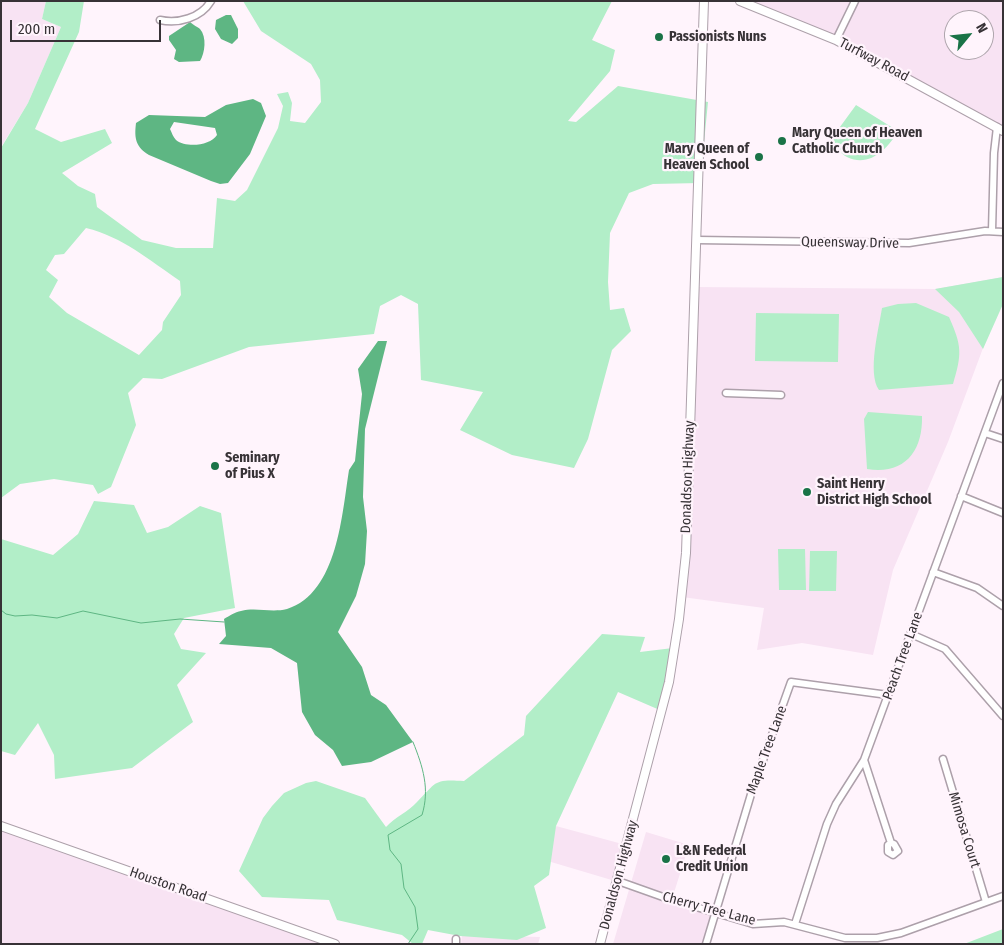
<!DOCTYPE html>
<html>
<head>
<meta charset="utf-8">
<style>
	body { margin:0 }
	#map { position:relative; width:1004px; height:945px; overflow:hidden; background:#fff4fc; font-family:"Fira Sans Condensed",sans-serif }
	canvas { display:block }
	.frame { position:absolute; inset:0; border:2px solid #373236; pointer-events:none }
	.north { position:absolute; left:944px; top:10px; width:50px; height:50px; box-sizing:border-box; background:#fff4fc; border:1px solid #afa6ad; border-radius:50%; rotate:62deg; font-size:14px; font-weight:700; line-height:20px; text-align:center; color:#373236 }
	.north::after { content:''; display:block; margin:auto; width:18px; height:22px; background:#1a7347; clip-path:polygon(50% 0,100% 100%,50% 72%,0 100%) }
	.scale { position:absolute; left:10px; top:20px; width:151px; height:22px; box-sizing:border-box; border:2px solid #373236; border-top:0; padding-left:6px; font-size:15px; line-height:18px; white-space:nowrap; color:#373236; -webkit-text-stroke:4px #fff4fc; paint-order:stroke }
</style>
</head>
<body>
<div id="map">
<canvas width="1004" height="945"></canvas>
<div class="frame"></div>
<div class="north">N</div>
<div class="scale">200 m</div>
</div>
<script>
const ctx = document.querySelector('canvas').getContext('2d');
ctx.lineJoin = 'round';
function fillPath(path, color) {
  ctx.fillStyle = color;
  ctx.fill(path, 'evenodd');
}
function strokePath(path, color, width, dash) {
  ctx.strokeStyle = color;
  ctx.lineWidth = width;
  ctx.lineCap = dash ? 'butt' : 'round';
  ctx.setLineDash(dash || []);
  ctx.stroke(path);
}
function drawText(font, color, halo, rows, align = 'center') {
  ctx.font = font + ' "Fira Sans Condensed",sans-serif';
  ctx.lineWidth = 4.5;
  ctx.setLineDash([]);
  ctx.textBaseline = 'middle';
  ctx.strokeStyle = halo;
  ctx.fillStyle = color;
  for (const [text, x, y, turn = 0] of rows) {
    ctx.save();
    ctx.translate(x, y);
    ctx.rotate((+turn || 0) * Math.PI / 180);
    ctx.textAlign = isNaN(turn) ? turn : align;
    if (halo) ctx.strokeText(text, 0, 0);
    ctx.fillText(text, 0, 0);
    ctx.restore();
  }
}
const built = new Path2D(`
	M1 1H46L42 19 61 27 28 103 1 147Z
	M757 1H1003V131L836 40 756 6ZM954 20H984V50H954Z
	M1003 277V304L992 324 948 442 893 570 873 655 802 643 757 650 764 608 682 597 695 287 935 289Z
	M1 826 335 944H1Z
	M556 826 626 845 615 881 541 859Z
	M646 832 689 845 672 899 715 912 706 944H613Z
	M462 935 540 937 538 944H461Z`);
const green = new Path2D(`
	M46 1H84L79 32 35 129 61 142 105 129 112 143 62 173 78 186 95 194 97 207 142 240 176 248H213L217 198 235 201 247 190 278 128 283 106 277 94 288 92 292 103 290 121 305 123 321 102 320 80 311 64 261 31 243 1H612L592 40 615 50 610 71 568 121 576 122 618 86 708 102 700 183 653 184 629 193 610 233 608 282 610 310 624 308 631 331 612 350 588 439 574 468 512 455 460 430 483 392 421 380 418 304 401 295 380 306 374 334 249 347 162 379 143 378 128 393 136 425 111 487 98 494 93 485 54 479 20 484 1 498V148L28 103 61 27 42 19ZM86 228C123 237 149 260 180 281L181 295 163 322 162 330 139 355 67 313 49 297 58 280 46 270 55 255 64 254Z
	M856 105 898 131C888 149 869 168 847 157 841 154 835 146 829 142Z
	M1003 277V304L983 349 959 312 935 289Z
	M916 303 949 317C962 346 962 354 953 384L879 390C867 373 879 328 882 308L898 304Z
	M756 313 839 314 838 362 755 361Z
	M868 412 922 416C923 452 904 475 867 469L864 419Z
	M94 501 134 505 147 533 168 527 200 506 221 513 235 608 184 618 174 634 181 649 206 653 177 685 193 722 132 768 55 779 54 755 38 723 15 755 1 751V539L53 555 78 534Z
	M778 549H805L806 590H779Z
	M810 551H837L836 591H809Z
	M602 634 645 637 640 652 673 648 662 711 618 692 556 826 549 875 534 886 546 928 517 940 460 936 428 930 422 944H413L402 935 337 920 329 900 262 897 239 871 263 818 272 806 284 793 306 783 316 781 365 798 386 827C395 817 408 812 417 802 437 782 433 779 464 781L524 735 526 716Z
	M1003 929V944H964Z`);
const water = new Path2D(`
	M226 15H231L238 29V38L232 44 221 39 215 29 216 20Z
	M190 22C193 25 198 27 200 29 207 37 205 53 200 61L179 62 174 59 176 50 169 40V36Z
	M253 99 261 103 266 116 250 154 228 183 220 184 211 181 149 155C136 147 134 139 136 123L149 115 205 117 226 105ZM174 122 215 128 217 135C210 146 186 148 176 140 173 137 172 133 170 129Z
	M378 341H387L365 429 363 497 367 531 365 564 356 596 338 632 362 667 371 695 386 705 413 742 371 762 342 766 333 750 315 735 302 712 297 663 271 648 219 644 226 636 224 619C229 616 235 612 241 611 256 607 271 613 287 609 338 593 342 513 349 470L355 461 362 394 358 369Z`);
const stream = new Path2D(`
	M1 610 6 614 15 616 32 615 57 618 83 611 141 623 180 619 224 622
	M408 944 418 929 415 907 404 888 401 864 390 850 388 835 422 815C430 789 423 767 413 742`);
const minor = new Path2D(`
	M160 20C178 24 201 18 211 1
	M836 40 855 1
	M992 231 994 153 997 127
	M697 240 909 243 985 231 1003 232
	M726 393 781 395
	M985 433 1003 439
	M961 496 1003 513
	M933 572 977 588 1003 606
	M911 634 945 649 1003 716
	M943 759 986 902
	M864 760 891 843 888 845V852L893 855 898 851 894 844 891 843
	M618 881 663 897 753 924 784 922 845 938H877L901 933 1003 896
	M795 924 827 824 836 804 864 760 1003 383
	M456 944V939
	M706 944 752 791 791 682 888 695`);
const major = new Path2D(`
	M740 1 836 40 1003 131
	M1 826 335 944
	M600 944 669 682 679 619 686 553 704 1`);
const markers = [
	[659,37,5,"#1a7347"],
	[782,141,5,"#1a7347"],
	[759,157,5,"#1a7347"],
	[215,466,5,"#1a7347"],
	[807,492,5,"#1a7347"],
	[666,859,5,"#1a7347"]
];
const poiNames = [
	["Passionists Nuns",669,37],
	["Mary Queen of Heaven",792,133],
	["Catholic Church",792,149],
	["Mary Queen of",749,149,"right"],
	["Heaven School",749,165,"right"],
	["Seminary",225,458],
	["of Pius X",225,474],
	["Saint Henry",817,484],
	["District High School",817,500],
	["L&N Federal",676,851],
	["Credit Union",676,867]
];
const streetNames = [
	["Turfway Road",874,60,28],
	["Queensway Drive",850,243,1],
	["Donaldson Highway",688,477,-88],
	["Peach Tree Lane",903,656,-70],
	["Maple Tree Lane",767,750,-70],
	["Mimosa Court",964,830,73],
	["Donaldson Highway",619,875,-75],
	["Houston Road",168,885,19],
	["Cherry Tree Lane",709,909,15]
];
fillPath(built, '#f8e3f3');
fillPath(green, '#b2eec8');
fillPath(water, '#5eb683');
strokePath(stream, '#5eb683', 1);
strokePath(minor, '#ada0aa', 9);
strokePath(major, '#ada0aa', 10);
strokePath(minor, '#fff', 6);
strokePath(major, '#fff', 8);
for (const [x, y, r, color] of markers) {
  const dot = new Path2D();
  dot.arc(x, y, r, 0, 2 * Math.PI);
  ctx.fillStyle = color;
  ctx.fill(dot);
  strokePath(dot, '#fff4fc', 2);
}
drawText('bold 14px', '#373236', '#fff4fc', poiNames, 'left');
drawText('14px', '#373236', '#fff4fc', streetNames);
</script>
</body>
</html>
